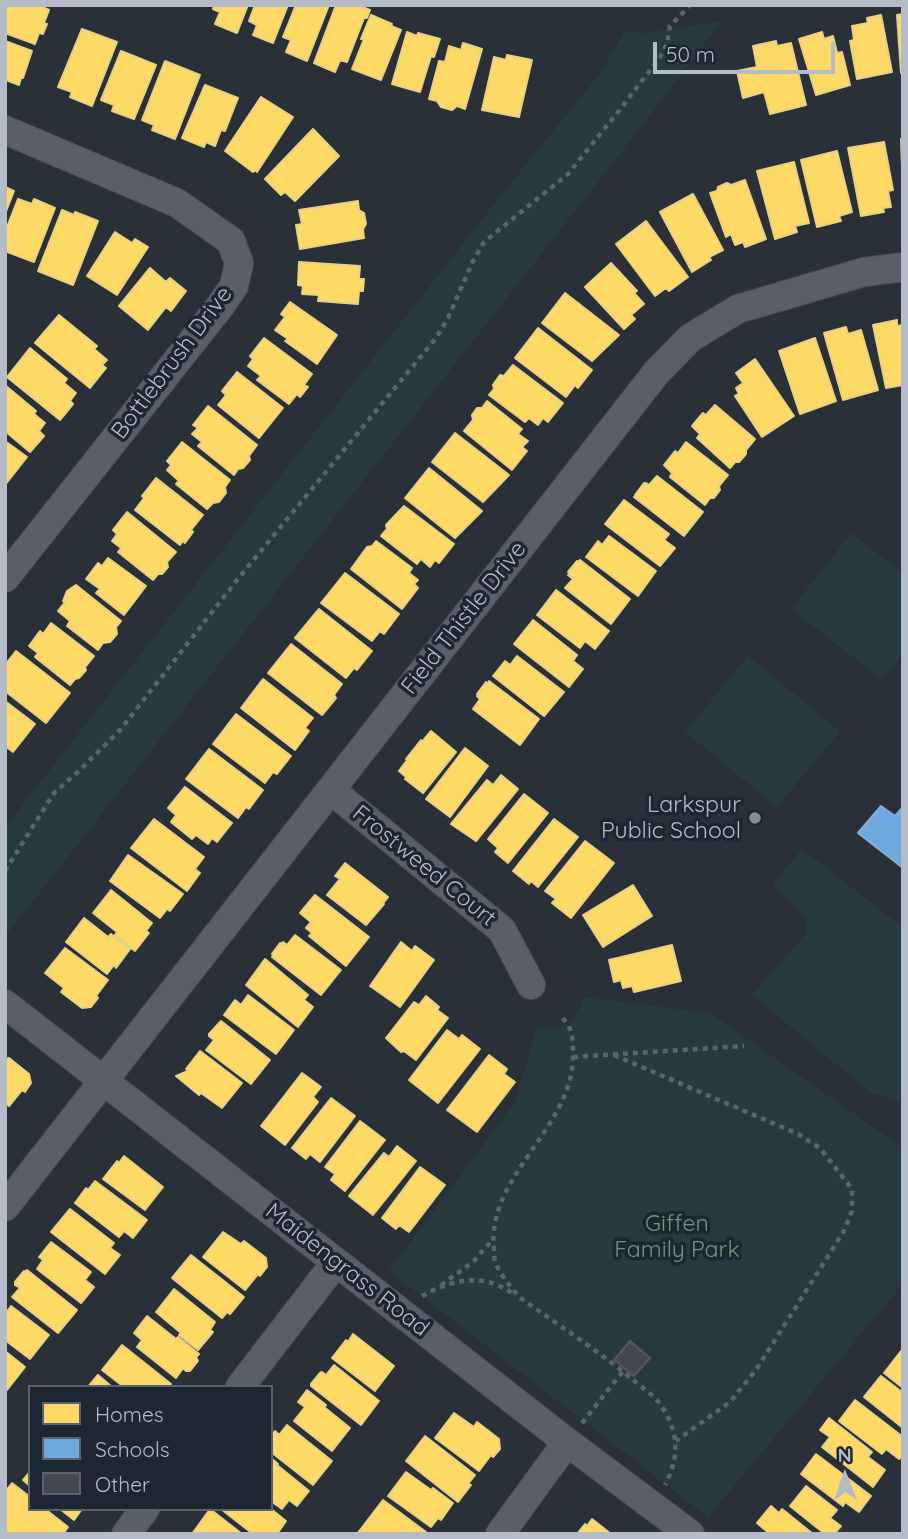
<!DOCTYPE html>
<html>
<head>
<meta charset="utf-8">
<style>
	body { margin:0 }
	#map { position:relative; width:908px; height:1539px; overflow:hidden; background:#2a3038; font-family:Quicksand,sans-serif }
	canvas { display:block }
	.frame { position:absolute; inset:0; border:7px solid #b4bcc9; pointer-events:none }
	.legend { position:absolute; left:28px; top:1385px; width:245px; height:126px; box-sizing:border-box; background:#1d2633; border:2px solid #59626f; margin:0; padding:9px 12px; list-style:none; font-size:21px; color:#b4bcc9 }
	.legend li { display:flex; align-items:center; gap:14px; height:35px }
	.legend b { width:35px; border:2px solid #59626f }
	.north { position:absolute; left:810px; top:1441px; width:70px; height:70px; -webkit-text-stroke:5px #1d2633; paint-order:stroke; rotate:359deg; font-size:19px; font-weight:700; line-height:28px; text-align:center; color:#b4bcc9 }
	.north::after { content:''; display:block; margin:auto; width:24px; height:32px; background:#b4bcc9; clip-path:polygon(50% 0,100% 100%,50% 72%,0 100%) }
	.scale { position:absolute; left:653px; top:42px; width:182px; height:32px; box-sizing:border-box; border:4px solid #b4bcc9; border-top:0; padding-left:9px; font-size:21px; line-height:24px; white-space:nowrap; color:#b4bcc9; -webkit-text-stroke:5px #1d2633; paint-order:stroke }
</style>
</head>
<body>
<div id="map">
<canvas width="908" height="1539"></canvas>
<div class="frame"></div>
<ul class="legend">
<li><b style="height:19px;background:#ffd966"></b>Homes</li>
<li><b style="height:19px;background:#6fa8dc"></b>Schools</li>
<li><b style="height:19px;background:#444950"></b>Other</li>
</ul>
<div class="north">N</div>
<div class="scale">50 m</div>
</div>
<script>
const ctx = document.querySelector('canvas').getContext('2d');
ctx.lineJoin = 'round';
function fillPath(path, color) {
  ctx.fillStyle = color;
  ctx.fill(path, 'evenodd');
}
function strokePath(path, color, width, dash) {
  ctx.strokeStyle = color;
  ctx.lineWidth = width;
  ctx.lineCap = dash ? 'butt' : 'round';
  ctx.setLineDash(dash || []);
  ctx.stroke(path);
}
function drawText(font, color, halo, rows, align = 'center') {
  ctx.font = font + ' Quicksand,sans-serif';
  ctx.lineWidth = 7;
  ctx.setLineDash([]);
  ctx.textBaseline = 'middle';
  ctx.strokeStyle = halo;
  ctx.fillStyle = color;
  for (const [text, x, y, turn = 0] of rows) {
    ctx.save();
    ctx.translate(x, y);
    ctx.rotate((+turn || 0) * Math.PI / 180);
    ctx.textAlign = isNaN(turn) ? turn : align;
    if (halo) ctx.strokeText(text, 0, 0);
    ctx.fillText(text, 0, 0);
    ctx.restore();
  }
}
const green = new Path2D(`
	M722 21 645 122 5 937V827L498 199 602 71 624 32 646 33Z
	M851 533 903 573V653L882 680 791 609Z
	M748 656 840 731 777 807 685 732Z
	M802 849 903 927V1103L870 1092 752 995 807 932V917L772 884Z
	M583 997 710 1013 903 1148V1284L708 1517 389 1271 515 1102 537 1027C563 1031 577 1022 583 997Z`);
const homes = new Path2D(`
	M5 5H38L49 10 44 23 47 24 43 34 39 33 35 44 5 33Z
	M214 5H248L237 33 215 24 220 12 213 9Z
	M255 5H288L273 43 253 35 257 25 249 21Z
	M296 5H329L307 61 286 52 291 40 283 37Z
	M336 5H357L370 10 367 18H364L347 62 340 60 335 72 314 63Z
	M903 14V73H901L897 15Z
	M371 15 392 24 391 26 401 30 381 80 352 69 364 39H361Z
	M881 15 892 72 857 79 850 41 854 40 852 26 868 23 867 18Z
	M82 29 117 42 92 106 70 97 72 92 58 87Z
	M407 32 417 36 418 33 440 39 434 57 431 56 420 92 392 84Z
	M822 32 824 39 833 36 837 53 842 52 850 85 816 95 799 39Z
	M5 41 32 51 23 78H21L19 85 6 80 5 82Z
	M776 41 777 46 791 43 806 105 770 114 764 92 743 98 737 71 757 67 753 46Z
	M463 43 482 49 465 109 457 106 452 110 441 107 437 101 429 99 439 61 445 62 449 46 461 50Z
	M121 51 156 65 134 119 112 111 114 105 101 100Z
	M507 55 532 60 519 117 482 110 494 57 506 60Z
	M165 61 200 75 175 139 152 130 154 125 142 120Z
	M205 85 238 98 225 131 221 130 215 146 206 142 204 147 182 138Z
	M261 97 293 117 257 172 255 170 253 172 225 151Z
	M313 129 339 156 295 201 285 192 281 195 265 179Z
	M901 139H903V197Z
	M884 142 893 190 888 191 891 207 883 208 884 212 861 216 848 148Z
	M837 151 852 212 839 216 841 221 817 227 801 160Z
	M794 162 809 223 795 226 797 232 775 239 757 171Z
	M745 180 766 239 745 247 743 242 735 245 731 234 726 237 710 193 717 191 718 187 727 183 731 185Z
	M5 187 14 191 5 214Z
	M693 194 723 250 709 257 711 260 692 272 660 212Z
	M18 199 32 204 34 199 55 208 34 262 5 251V232Z
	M358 201 359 210 364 213 366 224 363 229 364 238 300 249 296 225 302 224 299 210Z
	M62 210 74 215 75 212 98 221 73 285 38 271Z
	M646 221 688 277 669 291 666 288 655 296 616 244Z
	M115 232 132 243 135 239 148 247 117 295 87 276Z
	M299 262 360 266 359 279H364L363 291H359L358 304 318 301 319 295 302 294 303 286 298 285Z
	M611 263 637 291 634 293 644 304 631 315 635 319 624 329 585 287Z
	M150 268 166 282 170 278 186 291 171 311 166 307 148 330 119 306Z
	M565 293 619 335 592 361 542 323Z
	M290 302 337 335 317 364 285 341 288 339 275 330 285 317 281 314Z
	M59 315 97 346 94 349 107 360 102 365 106 368 90 388 35 343Z
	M897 320V326L903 325V385L886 388 873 325Z
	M846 327 848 334 861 330 878 390 843 400 824 333Z
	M538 328 592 370 578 388 575 385 566 397 515 358Z
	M264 338 312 374 304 385 308 387 300 397 297 394 289 404 257 380 261 376 248 366 253 359 250 356Z
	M815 338 836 401 800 414 779 351Z
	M30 348 67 379 64 383 76 393 70 401 73 404 60 420 7 377Z
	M755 359 794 416 762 437 735 396 739 394 736 388 743 383 736 373Z
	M513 365 563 403 548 422 543 418 538 425 529 418 525 422 489 395 494 389 493 385 500 375 504 376Z
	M237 372 283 408 259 438 218 405 226 395 222 391Z
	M6 386 36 411 34 414 45 423 39 431 44 436 30 452 5 431Z
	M487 401 522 429 518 434 528 441 522 447 527 451 512 470 464 431 473 420 472 415 477 408H482Z
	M715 405 755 439 746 450V454L739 462H735L730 468 697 438 700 434 692 426 703 413 706 415Z
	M208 406 257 445 249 456 250 460 243 468 238 469 234 475 198 446 202 442 192 434 198 428 193 425Z
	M455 433 509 475 483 502 432 462Z
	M5 441 27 457 5 485Z
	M182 442 230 480 225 487 226 493 219 502 213 503 207 509 176 484 179 481 167 470 171 465 167 461Z
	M686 442 728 475 719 486 720 490 714 498H710L705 505 670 477 672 473 664 465 675 451 678 453Z
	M429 468 482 511 455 538 405 498Z
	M657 476 703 512 684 536 634 497 636 496 635 495 644 483 645 484 646 483 649 485Z
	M156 478 203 515 191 530 193 532 185 543 183 541 180 545 135 510 144 498 142 496Z
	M624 500 669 534 664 540 675 548 660 566 605 524Z
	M404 506 454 544 439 563 435 560 430 567 421 559 417 564 381 536 387 529 386 525Z
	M127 512 176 552 167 562 168 567 162 574H158L153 580 118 552 121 548 112 541 117 534 113 530Z
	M609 536 656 571 638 596 586 557 598 541 602 545Z
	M376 541 412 568 409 573 418 580 414 584 418 588 402 609 351 569 367 547 372 546Z
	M108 558 146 586 124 615 96 593 100 589 86 579 98 563 102 566Z
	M580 560 630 599 611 624 565 588 573 579 568 575 570 573 568 572 577 561 578 562Z
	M345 573 399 614 384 634 380 631 372 641 321 603Z
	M76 585 121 621 116 627 117 634 110 642 103 643 98 650 67 626 70 621 58 611 65 602 63 601 67 591Z
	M556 590 609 631 595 649 585 641 580 648 537 615Z
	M319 609 372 651 357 670 354 668 346 678 295 638Z
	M533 620 577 655 573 661 583 669 569 687 514 644Z
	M51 623 94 656 85 667 86 670 79 678 75 679 70 685 35 657 38 653 29 646 40 631 43 634Z
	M291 644 342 684 334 695 336 698 322 715 268 673Z
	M16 651 70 693 46 723 5 691V665Z
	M517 656 564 692 544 716 493 676 505 661 510 665Z
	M263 679 313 718 305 728 309 731 295 750 241 708Z
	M489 681 539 719 520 745 473 709 480 699 477 696 479 694H477L486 682 487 684Z
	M5 701 35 724 13 752 5 746Z
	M236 714 291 756 277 774 273 772 265 783 213 744Z
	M431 731 456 752 423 793 405 779 406 777 399 771 407 760 406 759 421 740 422 742Z
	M465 748 488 766 450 817 426 799Z
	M209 749 263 790 249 809 246 807 238 818 186 779Z
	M501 775 518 789 476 841 451 824 487 780 493 785Z
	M185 787 232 823 217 842 212 838 208 844 196 835 192 839 171 822 176 815 168 808Z
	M524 794 548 813 508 863 495 852 498 848 488 839Z
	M154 819 204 857 195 869 200 873 187 891 131 848Z
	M554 819 578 837 538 887 531 881 529 884 513 871Z
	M585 841 614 863 571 918 552 903 556 899 545 891Z
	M128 855 183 894 170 911 167 909 160 918 110 881Z
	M345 863 388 897 383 903 384 904 366 925 327 895 340 879 335 876Z
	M633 885 652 916 603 947 583 915Z
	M111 890 152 923 146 931 149 933 135 951 115 935 117 932 93 913Z
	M315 895 369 937 346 966 309 936 312 933 306 928 311 922 300 913Z
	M84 918 108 937 111 934 130 949 116 968 114 965 107 974 66 942Z
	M295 935 341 970 321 995 272 957 273 955 272 954 280 943 282 944 283 942 287 945Z
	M401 942 412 951 415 946 434 960 400 1007 370 986Z
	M672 945 681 981 634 992 632 986 623 988 621 980 614 982 609 960Z
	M65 948 108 980 96 996 98 998 91 1007 82 1008 61 992 64 988 45 973Z
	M265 959 308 995 304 1000 313 1007 298 1027 246 985Z
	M248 995 294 1030 276 1054 224 1015 235 1000 241 1005Z
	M426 996 439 1007 437 1010 448 1018 416 1060 404 1051 401 1052 386 1038 414 1002 419 1005Z
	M221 1021 270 1060 251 1084 206 1050 214 1040 209 1036V1034Z
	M447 1030 459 1039 462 1035 480 1049 438 1103 409 1080Z
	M200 1051 242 1083 222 1108 201 1093 199 1095 176 1076 188 1071 186 1069Z
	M489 1055 507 1069 504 1074 515 1082 477 1132 447 1110Z
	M9 1058 29 1074 31 1083 25 1092 22 1090 9 1106 5 1103V1060Z
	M302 1073 321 1087 313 1097 318 1102 285 1145 261 1126Z
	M331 1098 355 1116 320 1162 310 1154 306 1159 292 1148Z
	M360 1121 385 1140 345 1191 331 1180 335 1174 325 1167Z
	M397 1146 416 1161 373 1215 349 1196 384 1153 389 1157Z
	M124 1156 163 1187 145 1210 103 1179 117 1161 119 1163Z
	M420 1167 445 1185 409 1232 399 1225 396 1229 382 1218Z
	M95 1181 147 1220 133 1238 124 1231 119 1237 75 1203 86 1188 88 1190Z
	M70 1209 114 1243 110 1248 120 1255 105 1274 51 1232Z
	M223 1232 241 1244 244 1241 266 1258 267 1267 260 1276 258 1274 245 1290 203 1257Z
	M51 1242 91 1272 85 1280 94 1287 81 1303 37 1269 43 1260 39 1257Z
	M191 1255 244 1297 230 1314 227 1312 222 1318 172 1278Z
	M27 1270 77 1310 58 1333 12 1297 20 1288 15 1285V1282L24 1271 25 1272Z
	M174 1289 215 1322 210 1330 213 1332 198 1350 179 1335 181 1333 156 1312Z
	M11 1306 49 1335 30 1359 5 1340V1314Z
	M147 1316 176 1339 178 1337 199 1354 196 1357 198 1361 190 1371H186L183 1368 176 1378 137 1347 142 1340 134 1333Z
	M353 1334 394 1366 375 1391 332 1358 346 1340 348 1342Z
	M122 1345 171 1384 169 1387H124L102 1370Z
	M5 1351 25 1367 7 1390 5 1389Z
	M901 1351 903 1353V1388L884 1373Z
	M334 1365 379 1401 361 1425 311 1386V1384L320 1373 322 1372 326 1375Z
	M98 1375 112 1387H88Z
	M881 1376 903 1393V1428L864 1397Z
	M307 1390 326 1405 324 1407 350 1428 332 1451 294 1421 305 1407 298 1402Z
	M855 1400 903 1437V1455L899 1459 886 1449 882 1454 839 1421Z
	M454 1413 474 1427 477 1422 499 1439 500 1449 493 1457 491 1455 479 1471 435 1438Z
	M829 1418 872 1452 868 1457 885 1470 873 1487 822 1447 830 1437 820 1430Z
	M287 1425 332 1461 313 1485 271 1452V1436L275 1431 279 1435Z
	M425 1436 475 1475 468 1484 471 1485 458 1502 406 1461Z
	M816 1454 871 1496 859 1512 845 1502 843 1506 801 1474Z
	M271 1458 278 1464 277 1465 309 1491 297 1506 289 1500 282 1509 271 1501Z
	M30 1472V1486L23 1480Z
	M406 1472 431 1490 433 1488 453 1503 441 1520 438 1518 431 1527 388 1496Z
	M12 1483 30 1497V1509H45L68 1527 63 1534H9L5 1531V1492Z
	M806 1486 837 1510 830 1518 841 1526 834 1534H825L790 1506Z
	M383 1500 426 1532 424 1534H357Z
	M771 1506 779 1513 782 1509 813 1534H770L757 1523Z
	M60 1509H82L74 1520Z
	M210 1509 242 1534H192Z
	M221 1509H271L286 1521 277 1534H253Z
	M592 1519 611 1534H577L585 1524 587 1526Z`);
const schools = new Path2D(`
	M881 806 895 816 903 807V868L858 833Z`);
const building = new Path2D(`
	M630 1341 650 1358 634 1376 614 1360Z`);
const path = new Path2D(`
	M5 871 54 793 80 770 121 729 237 580 436 338 448 318 472 263 484 242 568 174 622 107 660 57 667 44 670 26 690 5
	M563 1018C565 1022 570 1027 571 1032 573 1038 573 1047 573 1054 574 1129 486 1174 494 1250 494 1254 494 1258 495 1261 499 1274 511 1287 519 1297 557 1324 597 1350 632 1379 641 1387 654 1395 660 1404 679 1431 680 1457 665 1485
	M614 1055 798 1134 820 1148 852 1189V1211L844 1231 756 1370 730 1402 676 1441
	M573 1057 744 1046
	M441 1285 473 1262 493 1239
	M422 1296C443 1284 471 1275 495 1284 502 1287 509 1291 516 1295
	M582 1423 623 1371`);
const street = new Path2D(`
	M5 130 177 203 231 241 239 263 234 286 221 305 5 578
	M331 790 502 930 531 985
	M5 1004 567 1442 690 1534
	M5 1207 656 373 690 338 738 309 864 272 903 267
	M240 1387 336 1262
	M126 1534 145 1509
	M500 1534 567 1442`);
const markers = [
	[755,818,7,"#848b96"]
];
const streetNames = [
	["Bottlebrush Drive",172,363,-53],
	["Field Thistle Drive",464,618,-52],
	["Frostweed Court",424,866,39],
	["Maidengrass Road",347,1270,38]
];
const poiNames = [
	["Larkspur",741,805],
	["Public School",741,831]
];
const parkNames = [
	["Giffen",677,1224],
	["Family Park",677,1250]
];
fillPath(green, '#273a3e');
fillPath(homes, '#ffd966');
strokePath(homes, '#e8d084', 2);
fillPath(schools, '#6fa8dc');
strokePath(schools, '#84aed6', 2);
fillPath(building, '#444950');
strokePath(building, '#52575f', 2);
strokePath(street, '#484c53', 30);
strokePath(path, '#5d636a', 4.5, [5, 5]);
strokePath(street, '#5a5e66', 28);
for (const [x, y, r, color] of markers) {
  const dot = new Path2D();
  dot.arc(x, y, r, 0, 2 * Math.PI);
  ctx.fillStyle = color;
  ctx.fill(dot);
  strokePath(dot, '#1d2633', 2.5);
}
drawText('23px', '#b4bcc9', '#1d2633', streetNames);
drawText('23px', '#b4bcc9', '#1d2633', poiNames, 'right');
drawText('23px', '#6b9a76', '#1d2633', parkNames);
</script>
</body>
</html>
